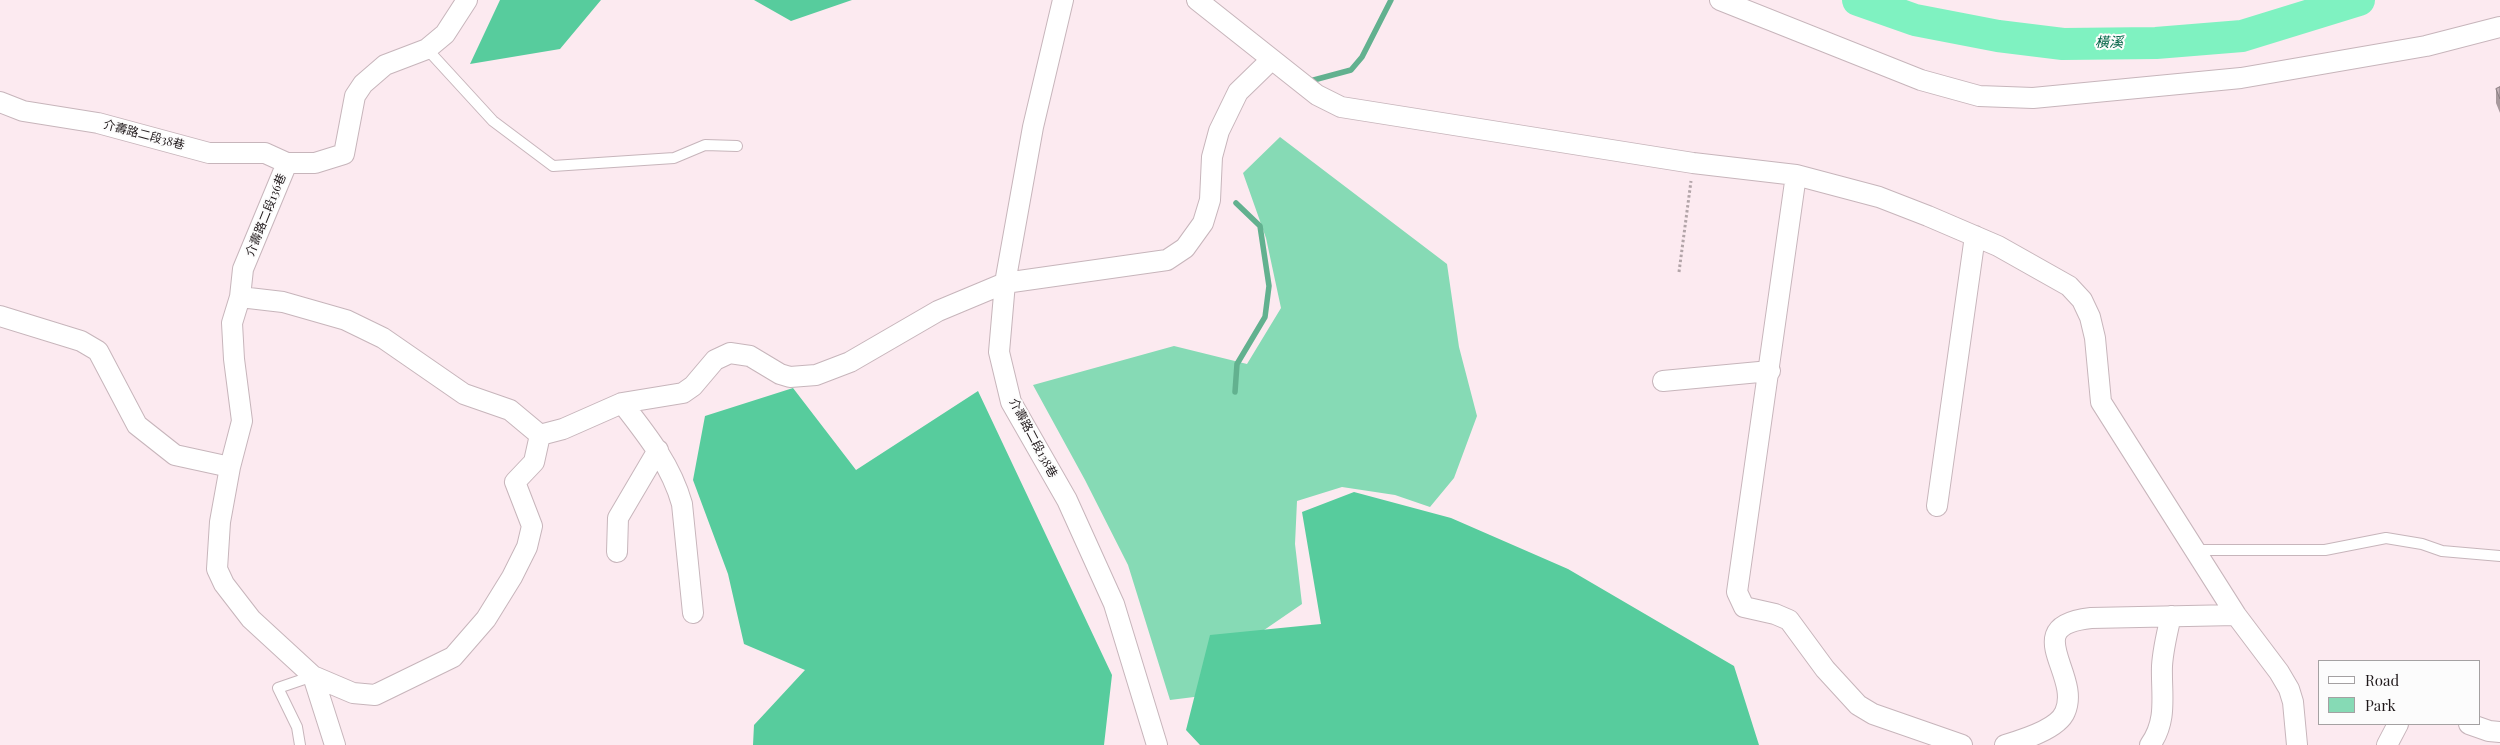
<!DOCTYPE html>
<html>
<head>
<meta charset="utf-8">
<style>
	body { margin:0 }
	#map { position:relative; width:2500px; height:745px; overflow:hidden; background:#fceaf0; font-family:"Playfair Display",serif }
	canvas { display:block }
	.legend { position:absolute; left:2318px; top:660px; width:162px; height:65px; box-sizing:border-box; background:#fcfcfc; border:1px solid #a4a1a2; margin:0; padding:6px 9px; list-style:none; font-size:15px; color:#1f181a }
	.legend li { display:flex; align-items:center; gap:10px; height:25px }
	.legend b { width:25px; border:1px solid #a4a1a2 }
</style>
</head>
<body>
<div id="map">
<canvas width="2500" height="745"></canvas>
<ul class="legend">
<li><b style="height:6px;background:#fff"></b>Road</li>
<li><b style="height:14px;background:#86dab5"></b>Park</li>
</ul>
</div>
<script>
const ctx = document.querySelector('canvas').getContext('2d');
ctx.lineJoin = 'round';
function fillPath(path, color) {
  ctx.fillStyle = color;
  ctx.fill(path, 'evenodd');
}
function strokePath(path, color, width, dash) {
  ctx.strokeStyle = color;
  ctx.lineWidth = width;
  ctx.lineCap = dash ? 'butt' : 'round';
  ctx.setLineDash(dash || []);
  ctx.stroke(path);
}
function drawText(font, color, halo, rows, align = 'center') {
  ctx.font = font + ' "Playfair Display","Noto Sans TC",serif';
  ctx.lineWidth = 4;
  ctx.setLineDash([]);
  ctx.textBaseline = 'middle';
  ctx.strokeStyle = halo;
  ctx.fillStyle = color;
  for (const [text, x, y, turn = 0] of rows) {
    ctx.save();
    ctx.translate(x, y);
    ctx.rotate((+turn || 0) * Math.PI / 180);
    ctx.textAlign = isNaN(turn) ? turn : align;
    if (halo) ctx.strokeText(text, 0, 0);
    ctx.fillText(text, 0, 0);
    ctx.restore();
  }
}
const green = new Path2D(`
	M1280 137 1447 264 1459 347 1477 416 1454 478 1430 507 1395 495 1342 487 1297 501 1295 544 1302 604 1232 652 1210 695 1170 700 1128 565 1085 480 1033 385 1174 346 1247 364 1281 308 1266 238 1243 173Z`);
const forest = new Path2D(`
	M500 0H601L560 49 470 64Z
	M754 0H852L791 21Z
	M793 388 856 470 978 391 1112 675 1104 745H753L754 725 805 670 744 644 728 574 693 480 705 416Z
	M1354 492 1451 518 1568 569 1734 666 1759 745H1200L1186 730 1210 635 1321 624 1302 512Z`);
const stream = new Path2D(`
	M1310 81 1351 70 1362 57 1391 0
	M1235 392 1237 364 1265 317 1269 286 1260 226 1236 203`);
const river = new Path2D(`
	M1858 0 1915 20 1998 36 2063 44 2156 43 2242 36 2359 0`);
const path = new Path2D(`
	M1679 272 1691 181`);
const lane = new Path2D(`
	M427 49 493 121 553 166 674 158 705 145 737 146
	M2195 550H2325L2386 538 2422 544 2442 551 2500 556
	M300 745 297 727 278 688 313 676`);
const street = new Path2D(`
	M1063 0 1033 127 1005 283 999 352 1011 402 1067 500 1114 604 1157 745
	M1197 0 1317 95 1341 107 1693 163 1796 175 1879 197 1928 216 1998 246 2069 286 2082 300 2090 317 2095 338 2101 402 2236 615 2279 672 2289 689 2293 702 2297 745
	M1720 0 1921 80 1979 96 2033 98 2241 78 2426 46 2500 27
	M0 102 23 111 98 123 209 153H265L287 163H315L344 154 355 96 363 84 385 65 427 49 445 34 467 0
	M1796 175 1737 592 1744 607 1775 614 1789 620 1825 669 1858 705 1873 714 1962 745
	M240 297 243 269 287 163
	M0 316 81 341 98 351 137 425 175 455 230 467 242 421 234 359 232 323 240 297 283 302 346 320 383 338 464 394 510 410 540 435 563 429 622 403 683 393 693 386 715 360 730 353 750 356 780 374 790 377 816 375 850 362 938 311 1005 283 1167 260 1185 248 1203 223 1210 200 1212 157 1219 131 1238 92 1271 60
	M1663 381 1770 371
	M622 403C647 435 671 465 682 504L693 613
	M230 467 220 522 217 569 224 584 251 619 313 676 335 745
	M1937 506 1975 236
	M617 552 618 518 658 450
	M313 676 353 693 375 695 453 657 486 619 512 577 527 547 532 526 515 482 534 462 540 435
	M2469 724 2489 731 2500 732
	M2005 745C2022 740 2058 729 2065 712 2082 674 2017 626 2091 618L2236 615
	M2150 745C2168 720 2161 694 2162 666 2163 649 2167 633 2171 616
	M2387 745 2398 724`);
const wall = new Path2D(`
	M2500 87V113L2496 103V89Z`);
const building = new Path2D(`
	M2500 87V99L2496 89Z`);
const streetNames = [
	["介壽路二段38巷",144,135,15],
	["介壽路二段136巷",266,215,-68],
	["介壽路二段138巷",1033,438,62]
];
const waterNames = [
	["橫溪",2109,43]
];
fillPath(green, '#86dab5');
fillPath(forest, '#57cc9d');
strokePath(stream, '#62b18f', 5.5);
strokePath(river, '#7ff2c1', 32);
strokePath(lane, '#c7b5bb', 12);
strokePath(street, '#c7b5bb', 22);
strokePath(path, '#b2a4a8', 3, [2.5, 2.5]);
strokePath(lane, '#fff', 10);
strokePath(street, '#fff', 20);
fillPath(wall, '#a8999d');
fillPath(building, '#c3b2b7');
strokePath(building, '#887d80', 1);
drawText('12px', '#1f181a', '#fcfcfc', streetNames);
drawText('italic 14px', '#006345', '#fcfcfc', waterNames);
</script>
</body>
</html>
